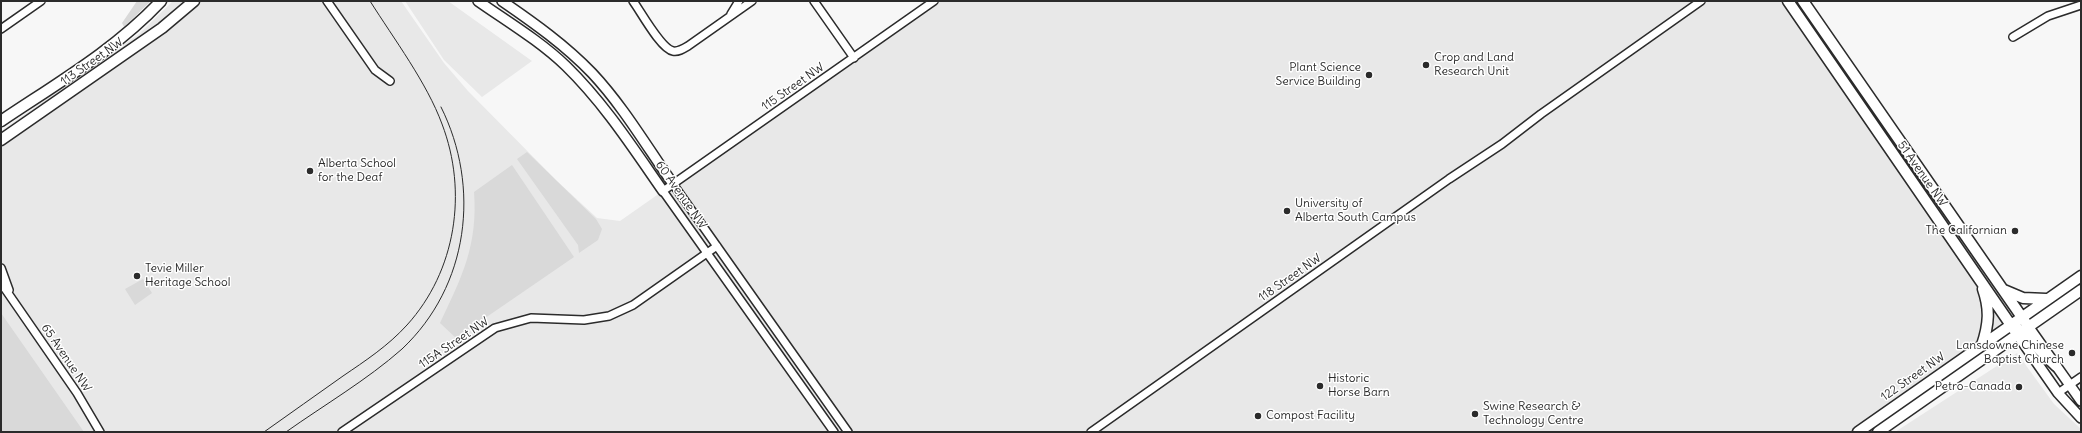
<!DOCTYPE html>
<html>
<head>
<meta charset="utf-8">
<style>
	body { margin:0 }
	#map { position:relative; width:2082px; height:433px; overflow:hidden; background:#f7f7f7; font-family:Delius,sans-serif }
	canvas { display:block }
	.frame { position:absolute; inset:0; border:2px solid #2b2b2b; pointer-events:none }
</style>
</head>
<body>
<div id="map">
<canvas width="2082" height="433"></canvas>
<div class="frame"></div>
</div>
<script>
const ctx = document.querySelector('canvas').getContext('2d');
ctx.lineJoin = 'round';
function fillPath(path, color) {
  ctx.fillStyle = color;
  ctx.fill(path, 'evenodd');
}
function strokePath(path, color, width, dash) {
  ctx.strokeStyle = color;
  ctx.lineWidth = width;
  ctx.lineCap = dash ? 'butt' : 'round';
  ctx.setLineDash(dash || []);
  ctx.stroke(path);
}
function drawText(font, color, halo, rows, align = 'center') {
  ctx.font = font + ' Delius,sans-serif';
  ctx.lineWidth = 3;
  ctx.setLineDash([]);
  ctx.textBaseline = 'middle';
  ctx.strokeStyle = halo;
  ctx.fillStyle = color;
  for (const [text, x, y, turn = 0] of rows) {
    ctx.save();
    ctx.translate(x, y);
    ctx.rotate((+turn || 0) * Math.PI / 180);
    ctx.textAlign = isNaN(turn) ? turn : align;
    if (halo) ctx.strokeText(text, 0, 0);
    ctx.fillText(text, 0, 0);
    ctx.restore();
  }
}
const built = new Path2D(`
	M173 1H401L444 63 468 91 557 181 597 218 620 221 934 1H1795L2020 325 1868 432H1V131L139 34Z
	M405 1H448L532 61 482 97 444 60Z
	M2017 353 2054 404 2081 429V432H1895Z`);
const green = new Path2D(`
	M137 1H151L124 27 122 23Z
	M527 152 596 219 602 229 598 240 579 253 578 245 517 159Z
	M512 165 574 257 456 338 440 323C462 277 478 245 474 192Z
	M143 279 152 293 135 305 125 289Z
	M1 313 84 432H1Z`);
const minor = new Path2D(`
	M327 1 375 70 390 81
	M633 1C641 12 661 49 673 51 678 52 683 49 688 46L752 1
	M814 1 854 58
	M731 14 739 1
	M1 29 41 1
	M2013 37 2048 16 2081 5
	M673 184 848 432
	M1 268 9 290
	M1 283 77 393 100 432
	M2058 393 2081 377
	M342 432 495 328 531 318 584 320 609 316 633 305 717 246
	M834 432 663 191 934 1
	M1091 432 1449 179 1502 144 1541 114 1701 1`);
const tertiary = new Path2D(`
	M478 1C508 22 540 41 566 66 604 103 633 148 663 191
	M502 1C534 23 565 45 592 73 623 106 647 147 673 184
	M2028 326 2081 401
	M2017 334 2058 393 2081 418`);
const secondary = new Path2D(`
	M1788 1 2017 334
	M1803 1 2028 326
	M1 121C56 84 115 50 161 1
	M1 140 162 28 194 1
	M2004 290 2023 298 2046 299
	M2016 327 2056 366
	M1982 345C1989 324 1990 309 1983 289
	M1858 432 2081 276
	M1878 432 2081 290`);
const tram = new Path2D(`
	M264 432C290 413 317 395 343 376 365 361 388 346 407 325 456 271 468 192 442 124 427 83 394 39 370 1
	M286 432C324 405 367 380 402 349 469 286 481 187 441 107`);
const markers = [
	[1426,65,4,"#2b2b2b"],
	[1369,75,4,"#2b2b2b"],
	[310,171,4,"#2b2b2b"],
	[1287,211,4,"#2b2b2b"],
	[2015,231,4,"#2b2b2b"],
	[137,276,4,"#2b2b2b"],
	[2072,353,4,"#2b2b2b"],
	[1320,386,4,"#2b2b2b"],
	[2019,387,4,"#2b2b2b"],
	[1475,414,4,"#2b2b2b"],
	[1258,416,4,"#2b2b2b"]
];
const poiNames = [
	["Crop and Land",1434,58],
	["Research Unit",1434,72],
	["Plant Science",1361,68,"right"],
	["Service Building",1361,82,"right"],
	["Alberta School",318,164],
	["for the Deaf",318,178],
	["University of",1295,204],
	["Alberta South Campus",1295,218],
	["The Californian",2007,231,"right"],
	["Tevie Miller",145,269],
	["Heritage School",145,283],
	["Lansdowne Chinese",2064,346,"right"],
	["Baptist Church",2064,360,"right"],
	["Historic",1328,379],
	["Horse Barn",1328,393],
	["Petro-Canada",2011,387,"right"],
	["Swine Research &",1483,407],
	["Technology Centre",1483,421],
	["Compost Facility",1266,416]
];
const streetNames = [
	["113 Street NW",92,62,-35],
	["115 Street NW",793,87,-35],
	["51 Avenue NW",1922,174,55],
	["60 Avenue NW",681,195,55],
	["118 Street NW",1290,278,-35],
	["115A Street NW",454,343,-34],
	["65 Avenue NW",66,358,56],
	["122 Street NW",1913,377,-35]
];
fillPath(built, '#e8e8e8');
fillPath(green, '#d9d9d9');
strokePath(minor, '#2b2b2b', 10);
strokePath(tertiary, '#2b2b2b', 12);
strokePath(secondary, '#2b2b2b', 13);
strokePath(minor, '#fff', 7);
strokePath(tertiary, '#fff', 9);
strokePath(secondary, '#fff', 10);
strokePath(tram, '#2b2b2b', 1);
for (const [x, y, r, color] of markers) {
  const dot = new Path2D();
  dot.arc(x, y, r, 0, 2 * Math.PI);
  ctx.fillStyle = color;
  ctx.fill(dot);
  strokePath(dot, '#fff', 1.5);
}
drawText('12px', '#2b2b2b', '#fff', poiNames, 'left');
drawText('12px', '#2b2b2b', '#fff', streetNames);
</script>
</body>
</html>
